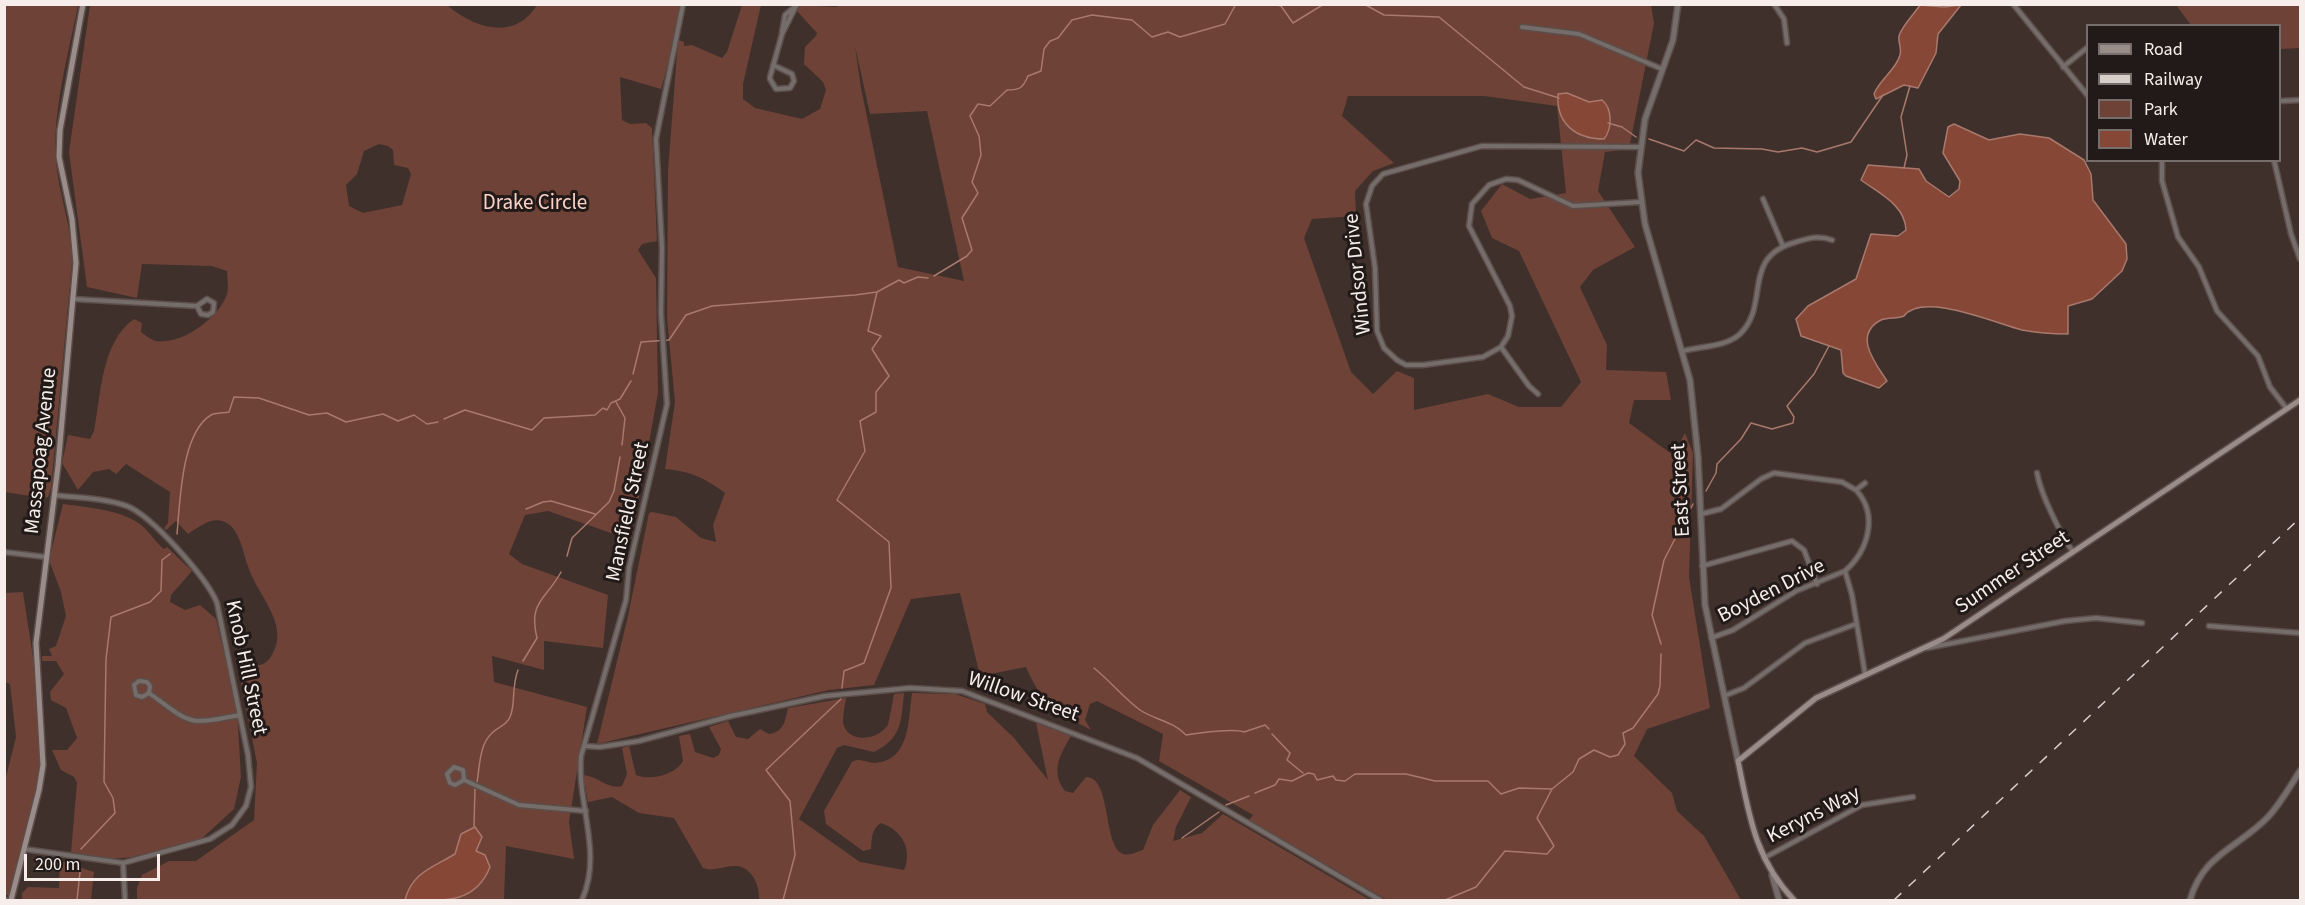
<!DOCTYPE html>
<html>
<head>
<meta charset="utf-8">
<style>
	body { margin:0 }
	#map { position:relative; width:2305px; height:905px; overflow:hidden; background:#3f302b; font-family:"Source Sans 3",sans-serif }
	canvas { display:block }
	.frame { position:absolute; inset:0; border:6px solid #f7edea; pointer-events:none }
	.legend { position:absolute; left:2086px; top:24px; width:195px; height:138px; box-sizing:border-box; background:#211a18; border:2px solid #776e6c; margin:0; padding:8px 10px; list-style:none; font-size:18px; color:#f7edea }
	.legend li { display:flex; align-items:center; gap:12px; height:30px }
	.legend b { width:30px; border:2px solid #776e6c }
	.scale { position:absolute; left:24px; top:854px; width:136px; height:27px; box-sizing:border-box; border:3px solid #f7edea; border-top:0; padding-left:8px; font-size:18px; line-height:21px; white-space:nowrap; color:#f7edea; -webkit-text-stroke:4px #211a18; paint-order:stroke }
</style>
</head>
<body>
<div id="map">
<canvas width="2305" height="905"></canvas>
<div class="frame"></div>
<ul class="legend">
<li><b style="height:8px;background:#998c89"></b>Road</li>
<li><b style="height:8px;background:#d8ceca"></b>Railway</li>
<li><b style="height:16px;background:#6e4237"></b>Park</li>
<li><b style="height:16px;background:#874737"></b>Water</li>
</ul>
<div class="scale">200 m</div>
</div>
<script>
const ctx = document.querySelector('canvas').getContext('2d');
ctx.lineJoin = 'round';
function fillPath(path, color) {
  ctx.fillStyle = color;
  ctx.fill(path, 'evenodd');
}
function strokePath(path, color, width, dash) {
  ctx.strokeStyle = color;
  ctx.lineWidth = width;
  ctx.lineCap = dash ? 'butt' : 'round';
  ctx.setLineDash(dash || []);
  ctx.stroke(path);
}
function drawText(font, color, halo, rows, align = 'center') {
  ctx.font = font + ' "Source Sans 3",sans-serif';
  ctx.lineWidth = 6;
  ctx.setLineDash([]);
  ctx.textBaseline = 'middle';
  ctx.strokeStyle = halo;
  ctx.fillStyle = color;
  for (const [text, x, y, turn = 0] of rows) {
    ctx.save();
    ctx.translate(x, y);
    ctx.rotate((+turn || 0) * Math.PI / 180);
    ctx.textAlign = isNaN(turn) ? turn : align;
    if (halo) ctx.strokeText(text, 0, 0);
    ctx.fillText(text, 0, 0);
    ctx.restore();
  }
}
const green = new Path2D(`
	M839 4 1651 5 1654 23 1629 149 1605 152 1598 191 1635 247 1593 270 1580 287 1607 345 1606 370 1666 372 1671 400H1634L1629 423 1673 455 1685 433 1693 453 1689 577 1710 708 1647 729 1634 756 1672 793 1677 811 1704 836 1741 900H1387L1249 820 1253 815 1159 761 1163 734 1097 701 1090 704 1085 720 1091 730C1054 710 1043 706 1026 667L980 676 960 593 911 599 874 685 829 690 597 744 628 616 649 513 652 512 676 517 701 538 716 542 713 525 725 493C705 478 690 471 665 469L675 402 667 318 668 171 678 40 684 42V46L692 45 722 58 727 52 742 5H761L743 84V99L755 108 802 119 820 109 826 90 823 82 804 64 805 47 816 36 817 33 797 11 796 7 799 5 836 7ZM855 46 870 114 927 111 964 281 898 267 861 88ZM1348 96H1484L1557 106 1566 193 1530 199 1502 184 1481 211 1492 238 1519 251 1581 382 1561 407H1519L1488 394 1414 410V378L1397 371 1373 394 1351 372 1304 238 1312 219 1356 216 1355 191 1373 171 1394 163 1342 116Z
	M5 5H78C69 52 52 112 56 161 59 195 72 227 72 262L51 488 48 497 43 498 5 492Z
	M90 5H447C474 28 514 42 537 5H685L661 89 620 77 622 120 630 124 646 123 652 128 657 241 642 244 638 250 656 278 658 393 631 540 548 511 525 515 509 554 522 564 608 595 603 648 544 641V670L492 656 494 682 587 707 569 822 574 859 506 846 504 900H137V888L142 875 169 861H196L254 820 257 763 237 662C248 666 262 669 270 658 293 626 257 596 248 566 243 553 240 529 225 522 212 516 199 527 188 534L176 521 166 530 164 528 168 523 170 492 126 464 116 474 109 469 93 472 78 490 62 463 68 435 90 439 94 431C101 395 101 342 134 319L142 323 141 332C145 335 151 340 156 341 182 345 219 318 227 294 229 288 227 278 227 271L212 266 142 264 137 298 87 287 69 152ZM379 144 388 146 393 150 394 165 408 168 411 174 402 205 363 213 349 206 346 185 357 174 364 151Z
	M2176 5H2300V48L2280 49V26L2191 25Z
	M63 504C86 507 123 510 141 525 150 532 155 542 164 549L167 547 192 571 171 595 170 602 185 610 200 605 216 619 237 709 241 777 234 809 200 840 132 857 110 859 71 852 77 783 74 777 61 770 52 750H67L77 738 66 708 51 700 50 692 64 674 56 661H42V656H52L49 649 56 646 66 616 61 592 49 560Z
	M23 592C33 659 48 732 36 799 30 831 18 864 9 896L4 894 5 781 16 737 10 684 5 682 4 593Z
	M904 693C901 722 902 738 874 752L844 745 837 748 799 819 860 862 904 870C913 850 902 830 881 823 871 829 872 839 871 849L863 851 826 824 824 811 852 762C860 757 866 763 875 763 911 760 908 719 912 693L955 694 985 704 987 712 1014 738 1048 780 1036 723 1071 736C1060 755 1050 771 1065 791L1073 793 1086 777C1111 777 1103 841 1121 853 1127 857 1137 852 1143 850L1153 825 1180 790 1191 797 1176 827 1173 841 1202 833 1223 814 1370 900H759C760 887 753 868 737 866 725 865 715 872 703 868L674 818 639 813 612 797 588 802 583 775C598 776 608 790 622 786L627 774 622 748 629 746 636 775C650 781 675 775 683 761L679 736 690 734 695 752 713 758 719 755 721 749 709 727 728 721 736 737 748 739 760 729 769 734C784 732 785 721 788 708L846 698C845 705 843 714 843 722 846 743 876 742 888 725L894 694Z
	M60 861 94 872 91 900H22V893L28 887 59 888Z`);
const water = new Path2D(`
	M1920 5 1944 7 1961 5 1938 34 1936 53 1918 88 1904 85 1876 99 1874 94C1880 79 1896 70 1900 55 1902 49 1898 42 1899 36 1901 27 1915 13 1920 5Z
	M1567 93 1589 102 1602 100C1613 109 1612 129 1604 139 1575 139 1556 123 1558 94Z
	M1954 124 1989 140 2020 134 2049 138 2084 160 2091 174 2093 200 2126 244 2127 259 2122 271 2092 299 2068 306V334C2053 334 2038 333 2022 330 1997 324 1923 291 1904 316 1897 319 1889 317 1881 320 1852 335 1876 364 1887 381L1879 388 1846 376 1843 373 1841 350 1801 336 1796 319 1808 306 1856 279 1871 234 1898 236 1906 230C1905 205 1880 194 1861 180L1868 165 1919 169 1926 181 1949 197 1959 189 1960 181 1943 153 1948 127Z
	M475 827 482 837 476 851 485 855 490 867C475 905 441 901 405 900 412 872 434 867 455 854L461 834Z`);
const stream = new Path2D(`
	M1272 4 1281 6 1293 23 1324 4
	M1364 4 1384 15 1439 17 1524 87 1559 98
	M1608 123 1622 127 1636 137
	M1649 139 1684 151 1696 140 1714 148 1762 149 1778 152 1802 148 1817 152 1851 142 1883 95
	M1904 168 1907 155 1901 117 1910 86
	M934 276 967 256 972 250 962 218 978 193 972 182 981 155 979 136 970 116 978 104 990 106 1007 90C1020 90 1023 88 1028 76L1041 71 1044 49 1050 41 1058 38 1072 20 1092 15 1132 20 1152 37 1168 32 1180 37 1225 24 1236 4
	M633 374 641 342 669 340 686 315 712 306 855 295 877 292 899 280 904 283 918 277 928 278
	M616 402 625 418 622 445
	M444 419 465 410 532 430 544 418 595 415 603 408 607 410 611 403 620 399 631 381
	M1706 491 1716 473 1717 464 1741 439 1751 423 1772 429 1793 423 1794 417 1787 406 1814 374 1829 346
	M526 509 543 502 551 501 595 514
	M177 534C180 503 181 433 211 415 215 413 224 413 229 412L234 397 259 398 309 415 327 413 346 422 383 414 398 421 414 415 427 424 438 422
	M567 556 572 538 609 502 614 491 620 457
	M1661 644 1652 615 1664 560 1693 504
	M523 661 537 638C528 601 546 600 561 572
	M1094 668C1110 681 1124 698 1140 710 1155 720 1173 721 1186 735 1197 733 1235 728 1244 732L1265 725 1269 729
	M842 688 844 671 864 663 891 588 889 542 837 500 865 451 860 421 876 412V392L889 376 872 349 881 336 868 331 877 292
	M1272 734 1290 753 1287 760 1303 773
	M477 782C480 766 479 745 492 733 498 727 507 725 510 717 516 704 511 688 518 670
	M1255 793 1275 785 1279 779 1292 781 1308 773 1314 774 1317 780 1333 776 1336 780 1345 781 1355 774H1406L1435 781H1488L1501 794 1519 788 1552 789
	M1226 805 1249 796
	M474 827 475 788
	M1182 838 1219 812
	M81 849 115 813 113 798 104 782 106 659 111 617 150 602 161 591 162 560 170 554
	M77 900 80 872
	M783 900 795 855 790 801 766 770 841 699
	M1445 900 1476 887 1505 851 1547 854 1554 846 1537 818 1552 789 1573 772 1579 759 1594 750 1610 757 1618 755 1625 744 1623 733 1633 728 1658 694 1660 686 1661 654`);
const minor = new Path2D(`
	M1774 4 1784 19 1787 43
	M2013 4 2088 96
	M1522 27 1579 34 1662 69
	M782 32 785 15 796 6
	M773 65 792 74 794 81 790 88 776 89 770 79V77L782 34 797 4
	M2063 67 2088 47
	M2280 101 2300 100
	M1640 147 1482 146 1383 174 1372 186 1366 204 1375 268 1377 331 1384 348 1397 360 1406 365H1423L1483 357 1501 347 1508 336 1512 316 1510 306 1469 226 1472 204 1489 185 1506 179 1518 180 1573 206 1641 202
	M2162 160V181L2178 237 2199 267 2217 311 2258 356 2270 387 2287 409
	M2274 160 2291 234 2300 259
	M1763 199 1783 246
	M73 299 197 306 201 314 208 315 213 312 214 303 207 299 197 306
	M1501 347 1529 386 1538 394
	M1683 351C1701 346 1726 347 1740 334 1771 304 1740 257 1796 242 1809 238 1819 235 1832 240
	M2037 473C2041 495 2060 533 2073 552
	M1856 490C1879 515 1868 551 1845 571L1852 595 1865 674
	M54 495C78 498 105 498 127 506 152 516 207 578 217 603L248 755 251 787 246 806 232 825 210 839 123 863
	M1701 514 1721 509 1761 479 1774 473 1842 482 1856 490 1865 483
	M4 552 46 557
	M1702 566 1792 541 1804 550 1817 584
	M2209 626 2300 633
	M1711 638 1733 630 1796 591 1845 571
	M1927 648 2065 621 2096 618 2142 623
	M149 693 142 697 136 695 134 685 139 681 147 682 150 686 149 693C193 725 186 725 240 715
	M1724 696 1744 688 1805 643 1856 624
	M584 746 600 747 639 741 731 716 825 696 910 688 962 691 1137 758 1380 900
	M464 780 455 785 450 783 447 774 454 767 463 770 464 780 519 805 586 811
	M24 849 123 863 125 900
	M1764 858 1862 805 1913 797
	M4 900H6
	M582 900C603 852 577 806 581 756L626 600 629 568 667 404 661 313 662 248 656 139 683 4`);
const tertiary = new Path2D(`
	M1678 4 1673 40 1645 119 1638 173 1645 224 1690 380 1698 457 1705 605 1738 761
	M1772 875 1779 900
	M2190 900C2203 854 2238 848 2268 817 2281 803 2290 786 2300 771`);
const secondary = new Path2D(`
	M11 900 39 790 43 765 36 643 58 466 76 263 72 219 59 157 60 130 83 4
	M1794 900C1755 860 1749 814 1738 761L1816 698 1943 639 2300 400`);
const rail = new Path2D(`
	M1894 900 2300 518`);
const parkNames = [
	["Drake Circle",535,204]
];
const streetNames = [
	["Windsor Drive",1359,274,-96],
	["Massapoag Avenue",42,451,-84],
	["East Street",1682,490,-93],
	["Mansfield Street",629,512,-78],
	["Summer Street",2013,573,-34],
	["Boyden Drive",1772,592,-27],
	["Knob Hill Street",245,668,78],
	["Willow Street",1023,698,19],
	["Keryns Way",1814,816,-27]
];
fillPath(green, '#6e4237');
fillPath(water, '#874737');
strokePath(water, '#a9796d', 1.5);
strokePath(stream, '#a9796d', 1.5);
strokePath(minor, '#5c4e4a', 7);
strokePath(tertiary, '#5c4e4a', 8);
strokePath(secondary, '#5c4e4a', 8);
strokePath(minor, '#756d6a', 4);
strokePath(tertiary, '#756d6a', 5);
strokePath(secondary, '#998c89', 5);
strokePath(rail, '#d8ceca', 1.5, [10, 10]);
drawText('21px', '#fbd2c7', '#211a18', parkNames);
drawText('21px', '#f7edea', '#211a18', streetNames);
</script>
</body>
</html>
